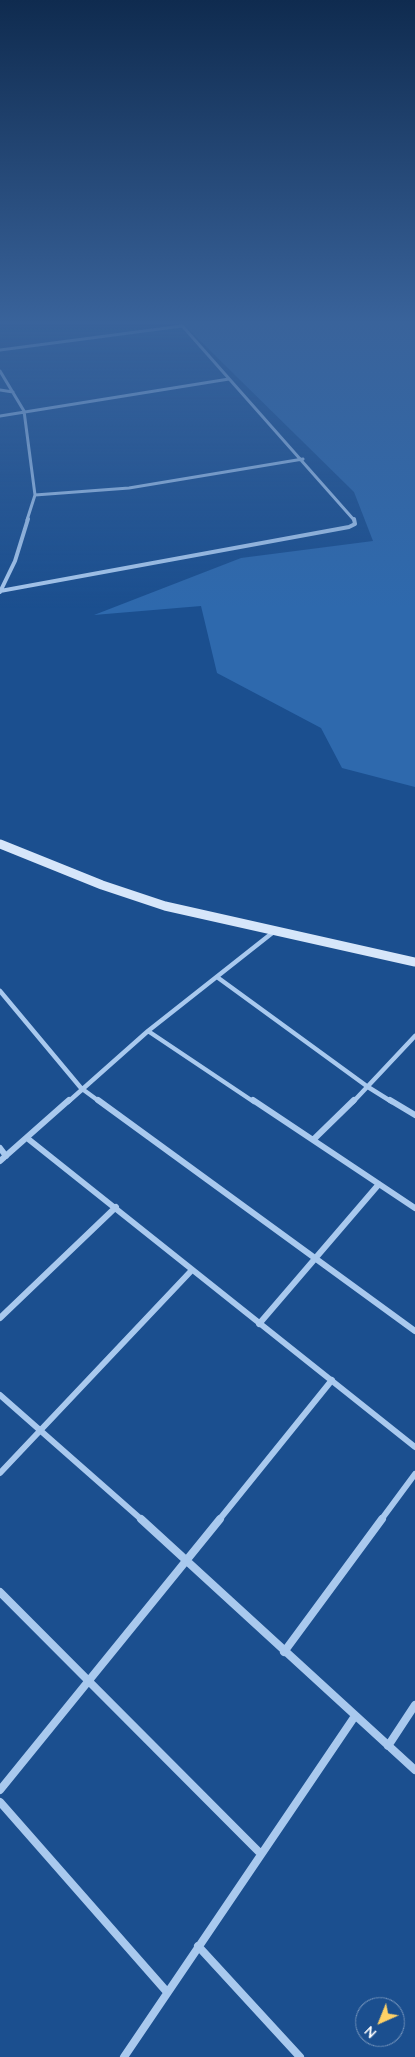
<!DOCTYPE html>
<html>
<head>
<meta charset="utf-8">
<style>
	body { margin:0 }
	#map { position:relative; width:415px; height:2057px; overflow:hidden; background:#1b4f8f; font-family:Quicksand,sans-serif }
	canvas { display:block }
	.north { position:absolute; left:355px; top:1997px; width:50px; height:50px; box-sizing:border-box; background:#1b4f8f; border:1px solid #7695bc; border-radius:50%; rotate:224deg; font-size:14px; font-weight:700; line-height:20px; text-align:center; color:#fff }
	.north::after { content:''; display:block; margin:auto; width:18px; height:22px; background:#ffd166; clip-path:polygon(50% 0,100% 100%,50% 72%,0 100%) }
</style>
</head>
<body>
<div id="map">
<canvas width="415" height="2057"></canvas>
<div class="north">N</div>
</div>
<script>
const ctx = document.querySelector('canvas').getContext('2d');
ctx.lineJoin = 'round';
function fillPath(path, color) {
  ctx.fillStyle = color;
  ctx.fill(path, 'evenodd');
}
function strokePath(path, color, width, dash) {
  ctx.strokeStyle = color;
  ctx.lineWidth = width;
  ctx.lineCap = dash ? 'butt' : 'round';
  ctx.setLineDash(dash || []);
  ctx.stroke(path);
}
const green = new Path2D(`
	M180 321H415V787L342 768 321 728 217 673 201 606 94 615 241 558 373 541 354 492Z`);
const streetFar4 = new Path2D(`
	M178 321 354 520
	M0 350 182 326
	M0 371 24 411 35 495 27 520
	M0 390 13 392
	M0 416 229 379
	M35 495 129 488 303 459`);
const streetFar3 = new Path2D(`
	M0 591 349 527 355 524 354 519
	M0 592 15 561 28 519`);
const streetFar2 = new Path2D(`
	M217 977 368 1087 392 1102
	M0 991 81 1088 100 1102
	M148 1031 254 1102
	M68 1102 148 1031 276 930
	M353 1102 415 1036`);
const streetFar1 = new Path2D(`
	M98 1100 415 1331
	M253 1100 415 1208
	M390 1100 415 1115
	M27 1138 415 1447
	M313 1140 354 1100
	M0 1148 6 1156
	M0 1161 69 1100
	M0 1318 116 1207
	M259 1324 379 1184
	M0 1395 142 1520
	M0 1473 192 1270
	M219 1520 332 1380
	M381 1520 415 1474`);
const street = new Path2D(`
	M141 1519 415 1770
	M0 1592 261 1854
	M284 1652 382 1519
	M388 1746 415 1705
	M0 1790 220 1519
	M0 1802 167 1992
	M198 1946 300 2057
	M124 2057 355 1716`);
const secondary = new Path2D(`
	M0 844 102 885 165 906 415 962`);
fillPath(green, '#2e69ad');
strokePath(streetFar4, '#a9c9ee', 3);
strokePath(streetFar3, '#a9c9ee', 4);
strokePath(streetFar2, '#a9c9ee', 4.5);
strokePath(streetFar1, '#a9c9ee', 6);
strokePath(street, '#a9c9ee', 8);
strokePath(secondary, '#d6e6fa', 9);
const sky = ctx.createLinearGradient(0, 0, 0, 609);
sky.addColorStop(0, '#0f2b4f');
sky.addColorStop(0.53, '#39639b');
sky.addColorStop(1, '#39639b00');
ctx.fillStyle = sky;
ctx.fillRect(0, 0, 415, 609);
</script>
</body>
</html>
